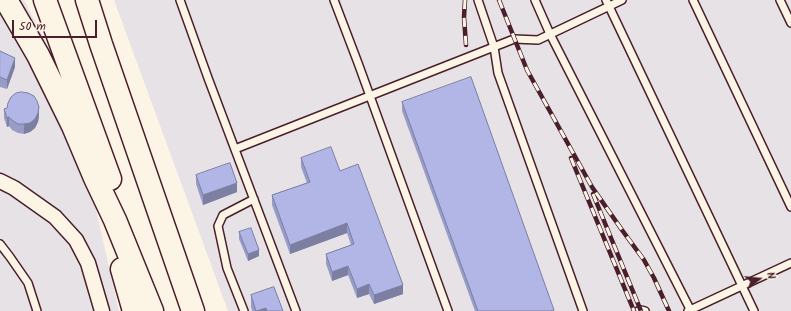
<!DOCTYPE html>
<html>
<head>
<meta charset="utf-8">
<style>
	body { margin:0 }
	#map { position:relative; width:791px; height:311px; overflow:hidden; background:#fcf5e5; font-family:Kalam,sans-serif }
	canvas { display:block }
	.north { position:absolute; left:739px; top:259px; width:40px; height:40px; -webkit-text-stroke:3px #fcf5e5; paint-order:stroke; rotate:74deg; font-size:11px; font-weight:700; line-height:16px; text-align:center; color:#4a1f2b }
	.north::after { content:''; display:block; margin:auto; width:14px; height:18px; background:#4a1f2b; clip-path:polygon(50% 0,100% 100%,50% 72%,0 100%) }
	.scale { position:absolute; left:12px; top:20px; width:85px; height:18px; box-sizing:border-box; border:2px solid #4a1f2b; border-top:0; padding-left:5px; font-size:12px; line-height:14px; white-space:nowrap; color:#4a1f2b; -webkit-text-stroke:3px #fcf5e5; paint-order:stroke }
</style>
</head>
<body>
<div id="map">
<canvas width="791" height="311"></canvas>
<div class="north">N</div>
<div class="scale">50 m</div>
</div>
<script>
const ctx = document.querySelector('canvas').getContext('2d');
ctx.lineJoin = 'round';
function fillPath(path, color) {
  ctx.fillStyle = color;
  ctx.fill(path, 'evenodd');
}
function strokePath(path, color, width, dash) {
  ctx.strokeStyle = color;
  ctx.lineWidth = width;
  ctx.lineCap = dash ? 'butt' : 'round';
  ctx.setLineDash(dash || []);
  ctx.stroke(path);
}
const built = new Path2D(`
	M5 0H24L49 48 70 104 78 130 119 311H0V14Z
	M114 0H791V311H228Z`);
const lane = new Path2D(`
	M180 0 208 78 296 311
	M334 0 358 63 448 311
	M478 0 494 47 498 73 583 311
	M535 0 550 34 691 311
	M606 0 754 311
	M693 0 791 207
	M780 0 791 23
	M235 149 514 39 538 40 622 0
	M0 244 10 257 28 283 37 311
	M244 311 227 268 218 226 223 215 254 199
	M638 311 641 310 645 311
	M688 311 791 263`);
const street = new Path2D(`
	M0 181 14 188 55 217 76 240 88 263 102 311`);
const highway = new Path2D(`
	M6 0 20 24 38 55 73 126 95 178 115 220 152 311
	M45 0 110 179
	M87 0 101 44 193 311
	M122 269 134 311`);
const rail = new Path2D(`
	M465 0 464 17 466 45
	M499 0 527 70 592 187 622 230 644 260 654 278 669 311
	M571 158 634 311
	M593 194 641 311`);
const wall = new Path2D(`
	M0 51 15 67 7 89 0 87Z
	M402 102 554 311H475L402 111Z
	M7 108 39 116 38 122 35 128 30 132 24 134 18 133 12 130 9 126 7 127 4 118V109Z
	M301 158 340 171 403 294 374 304 369 294 357 298 348 275 332 281 326 264V254L351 245 347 233 290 254 272 205V195L307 183 301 167Z
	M196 175 237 192 203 205 196 184Z
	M239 232 259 256 248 261 239 239Z
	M251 295 283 311H252L251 307Z`);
const shadedWall = new Path2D(`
	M15 58V67L7 89V80Z
	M39 107V116L38 122 35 128 30 132 24 134V124Z
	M9 117V126L7 127V118Z
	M237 183V192L203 205V195Z
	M347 223V233L290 254V245Z
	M259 250V256L248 261V254Z
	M348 266V275L332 281V272Z
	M369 284V294L357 298V289Z
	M403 285V294L374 304V295Z
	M266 308V311H258Z`);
const building = new Path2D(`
	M0 51 15 58 7 80 0 77Z
	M471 77 554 310 551 311H478L402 102Z
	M22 92 28 93 34 96 37 101 39 107 38 113 35 119 30 123 24 124H18L12 120 9 117 7 118 4 109 7 108 8 103 11 97 16 93Z
	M331 147 340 171 358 164 403 285 374 295 369 284 357 289 348 266 332 272 326 254 354 244 347 223 290 245 272 195 310 182 301 158Z
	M230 163 237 183 203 195 196 175Z
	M251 228 259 250 248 254 239 232Z
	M274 287 283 311H267L266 308 256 311 251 295Z`);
fillPath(built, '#e6e2e6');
strokePath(lane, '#4a1f2b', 10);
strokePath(street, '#4a1f2b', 17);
strokePath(highway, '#4a1f2b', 25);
strokePath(lane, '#fcf5e5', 7);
strokePath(street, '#fcf5e5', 14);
strokePath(highway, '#fcf5e5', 22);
strokePath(rail, '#4a1f2b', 4.5);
strokePath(rail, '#fcf5e5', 3, [9]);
fillPath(wall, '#989dc7');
fillPath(shadedWall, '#7c7fa2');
fillPath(building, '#b1b6e7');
strokePath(building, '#7c7fa2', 1);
</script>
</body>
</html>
